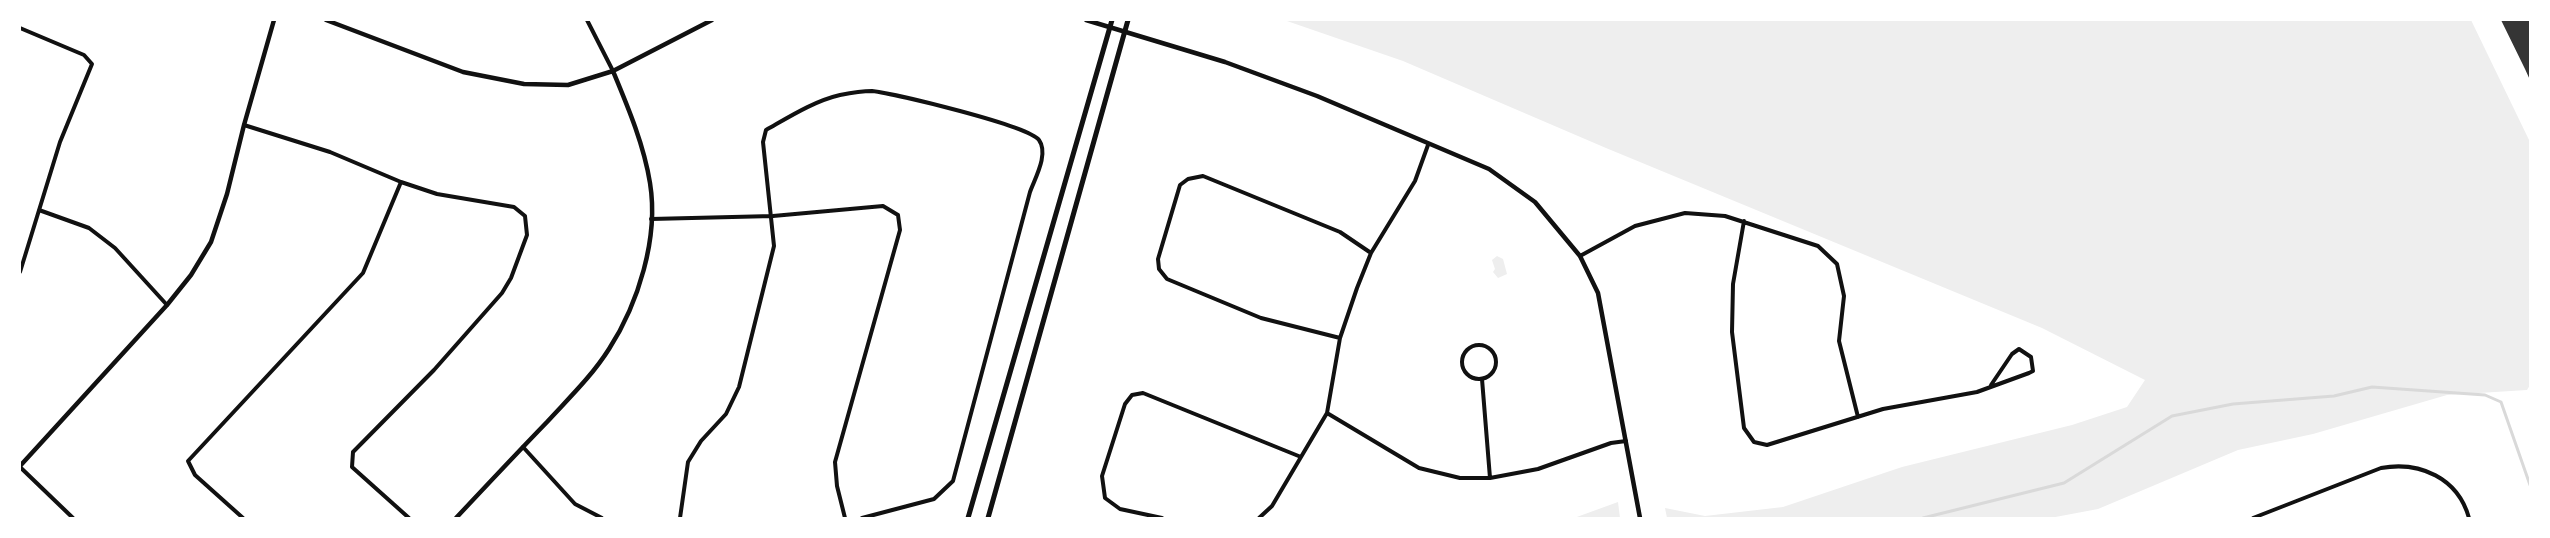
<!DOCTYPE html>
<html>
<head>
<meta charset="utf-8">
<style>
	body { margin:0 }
	#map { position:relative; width:2550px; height:538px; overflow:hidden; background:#fff; font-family:"Public Sans",sans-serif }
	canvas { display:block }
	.frame { position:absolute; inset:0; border:21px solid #fff; pointer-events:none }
</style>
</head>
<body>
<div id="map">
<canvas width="2550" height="538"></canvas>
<div class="frame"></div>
</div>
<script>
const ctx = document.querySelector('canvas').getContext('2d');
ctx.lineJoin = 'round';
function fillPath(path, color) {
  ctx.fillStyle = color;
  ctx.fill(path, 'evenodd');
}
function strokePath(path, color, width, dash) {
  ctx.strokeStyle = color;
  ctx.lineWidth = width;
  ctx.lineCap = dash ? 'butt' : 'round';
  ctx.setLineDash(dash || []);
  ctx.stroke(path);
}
const green = new Path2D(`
	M1284 20H2471L2530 142V385L2527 390 2447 395 2313 434 2238 450 2098 509 2050 518H1667L1665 508 1705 516 1783 507 1902 467 2072 425 2127 407 2145 380 2042 328 1606 148 1403 61Z
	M1497 256 1503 259 1507 274 1498 278 1493 272 1495 269 1492 260Z
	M1618 502 1620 518H1574Z`);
const stream = new Path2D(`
	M1923 518 2064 483 2172 416 2233 404 2334 396 2372 387 2485 395 2501 402 2530 485`);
const building = new Path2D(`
	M2501 20H2530V80L2525 69Z`);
const minor = new Path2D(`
	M587 20 613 71
	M20 28 84 55 92 64 60 142 20 272
	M244 125 330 152 401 182 437 194 514 207 525 216 527 235 511 278 502 293 434 370 353 452 352 467 409 518
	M39 210 89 228 115 248 167 305
	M651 219 773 216 883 206 898 215 900 230 835 462 837 486 845 518
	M1744 221 1733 284 1732 332 1744 428 1754 442 1767 445 1883 409 1977 392 2029 373 2033 371 2031 357 2019 349 2012 354 1991 385
	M1580 256 1635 226 1685 213 1725 216 1818 246 1837 264 1844 296 1839 341 1858 417
	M1340 338 1261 318 1167 279 1159 269 1158 259 1180 185 1188 179 1203 176 1340 232 1371 253
	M1462 362a17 17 0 1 1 34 0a17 17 0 1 1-34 0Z
	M1482 379 1490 478
	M1327 413 1419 468 1460 478H1490L1538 469 1611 443 1626 441
	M523 447 575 504 602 518
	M20 467 73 518
	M243 518 195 475 188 461 363 273 401 182
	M680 518 688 462 701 441 726 414 739 387 774 246 763 142 766 130C789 117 814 101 840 95 850 93 863 91 872 91 896 94 1027 125 1039 140 1049 154 1035 178 1030 192L953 481 934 499 862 518
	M1162 518 1120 509 1105 498 1102 476 1125 404 1132 395 1143 393 1301 457
	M1259 518 1272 506 1327 413 1340 338 1357 288 1371 253 1415 181 1428 145
	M2253 518 2381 468C2420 461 2458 478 2469 518`);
const tertiary = new Path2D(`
	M326 20 463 72 524 84 568 85 613 71 712 20
	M1086 20 1225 62 1317 96 1489 169 1535 202 1580 256 1598 293 1640 518
	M20 466 167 305 191 275 211 242 227 194 244 125 274 20
	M456 518C486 486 516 454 547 422 568 399 592 376 609 349 638 304 659 238 650 183 644 145 628 107 613 71`);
const secondary = new Path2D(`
	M968 518 1112 20
	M988 518 1128 20`);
fillPath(green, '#eee');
strokePath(stream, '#d9d9d9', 3);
fillPath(building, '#353535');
strokePath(minor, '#111', 4);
strokePath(tertiary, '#111', 4.5);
strokePath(secondary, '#111', 5);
</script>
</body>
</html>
